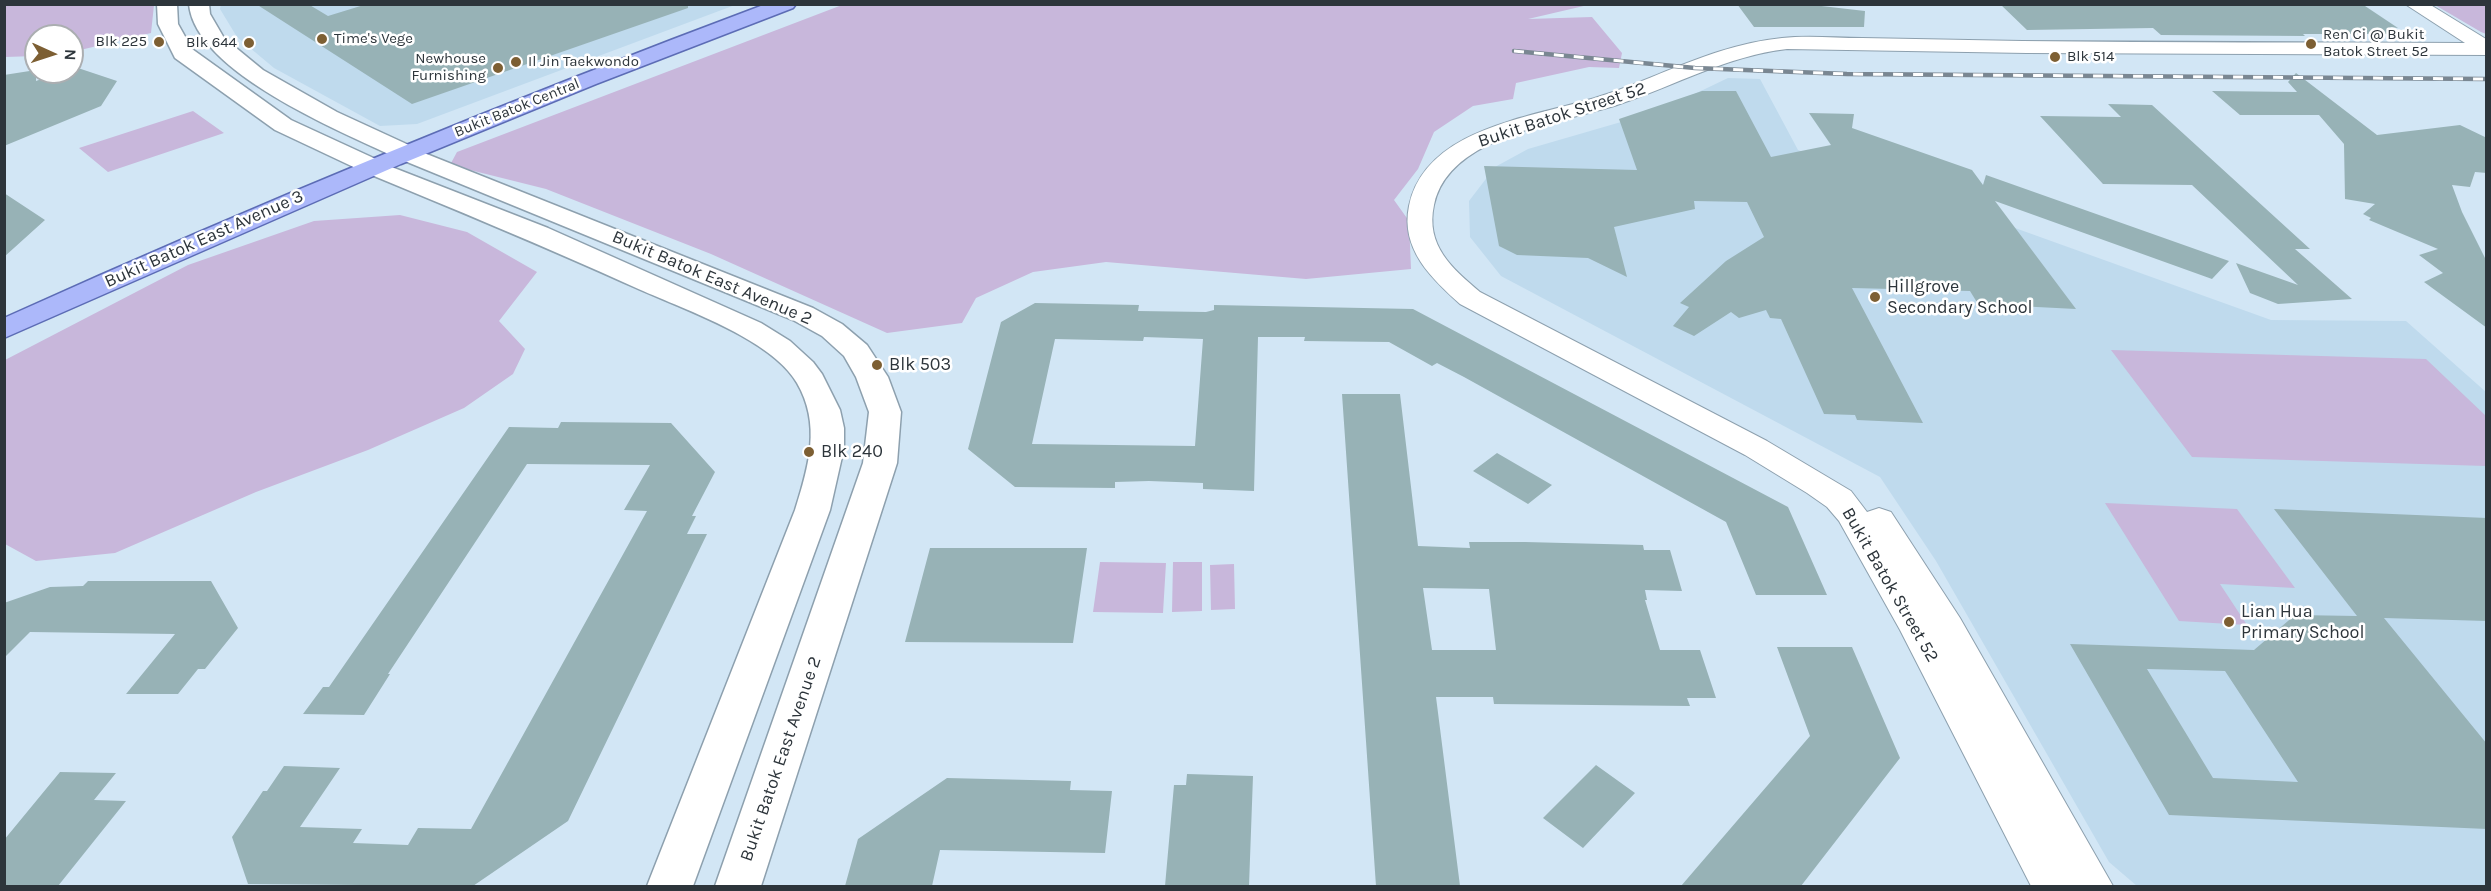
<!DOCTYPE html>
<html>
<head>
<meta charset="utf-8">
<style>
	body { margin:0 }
	#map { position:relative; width:2491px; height:891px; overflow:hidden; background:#d2e6f5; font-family:Karla,sans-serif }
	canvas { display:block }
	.frame { position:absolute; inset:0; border:6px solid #2d353b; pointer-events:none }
	.north { position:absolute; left:24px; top:24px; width:60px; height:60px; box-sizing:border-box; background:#fff; border:2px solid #abaeb1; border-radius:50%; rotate:93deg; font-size:16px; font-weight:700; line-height:24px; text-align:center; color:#2d353b }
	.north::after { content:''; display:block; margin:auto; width:21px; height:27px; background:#7d5f33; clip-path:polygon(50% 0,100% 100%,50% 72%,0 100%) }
</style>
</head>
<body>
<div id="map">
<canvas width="2491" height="891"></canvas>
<div class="frame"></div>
<div class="north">N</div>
</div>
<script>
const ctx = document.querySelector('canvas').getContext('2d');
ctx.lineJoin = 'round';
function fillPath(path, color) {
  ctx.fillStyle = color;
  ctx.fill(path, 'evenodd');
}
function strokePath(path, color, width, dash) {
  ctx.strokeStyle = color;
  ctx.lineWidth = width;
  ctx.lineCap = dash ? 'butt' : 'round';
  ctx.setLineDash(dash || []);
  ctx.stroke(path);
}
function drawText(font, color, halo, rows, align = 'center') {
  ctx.font = font + ' Karla,sans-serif';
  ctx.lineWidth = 5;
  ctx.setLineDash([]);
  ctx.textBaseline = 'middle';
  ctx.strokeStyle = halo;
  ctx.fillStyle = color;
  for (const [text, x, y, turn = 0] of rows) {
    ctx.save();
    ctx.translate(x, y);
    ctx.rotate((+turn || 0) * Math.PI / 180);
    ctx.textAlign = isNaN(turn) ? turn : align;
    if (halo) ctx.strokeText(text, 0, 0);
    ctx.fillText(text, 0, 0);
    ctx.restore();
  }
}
const built = new Path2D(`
	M221 4 735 5 417 124 380 126 274 68 237 37 220 9Z
	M1728 78 1760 79 1798 150 2271 320 2406 321 2486 392V886H2137L2109 862 1936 561 1880 477 1501 276 1470 237 1469 201 1495 167 1528 149 1659 111Z`);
const green = new Path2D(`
	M5 4H154V5L151 33 72 52V36H36V56L5 57Z
	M842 5H1588L1528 19 1592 17 1622 53 1619 68 1589 67 1516 83 1513 99 1473 106 1434 132 1418 169 1394 200 1409 221 1411 269 1306 279 1106 262 1033 272 976 298 962 323 887 333 711 254 546 189 450 165 457 152Z
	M2435 5H2486V34L2481 32Z
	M193 111 224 133 108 172 79 148Z
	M400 215 467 232 537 272 499 321 525 349 513 374 464 408 368 450 256 492 115 553 36 561 5 544V360L188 265 314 221Z
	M2111 350 2426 359 2486 416V466L2192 457Z
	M2105 503 2237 509 2295 588 2220 584 2247 625 2179 621Z
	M1100 562 1166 563 1163 613 1093 612Z
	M1173 562H1202V611L1172 612Z
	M1234 564 1235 609 1211 610 1210 565Z`);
const building = new Path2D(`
	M256 4H308L328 16 367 4H688V8L412 104Z
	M1737 4H1804L1865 11 1864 27H1754Z
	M2000 4H2362L2398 28 2390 27 2397 32H2387L2391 34H2303L2305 36 2161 35 2153 28 2027 30Z
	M75 67 117 81 101 106 4 146V75L36 70V81L61 72H72V68Z
	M2296 73 2377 135 2460 125 2487 138V173L2475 172 2470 187 2452 185 2462 212 2487 262V328L2424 282 2443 273 2419 255 2438 249 2369 220 2371 218 2363 214 2375 204 2345 199 2344 144 2319 115H2240L2212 91 2297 92 2288 82Z
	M1702 91H1736L1771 157 1831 145 1809 113 1854 114 1852 128 1972 170 1983 185 1986 175 2229 261 2212 279 1995 201 2076 309 1978 304 1970 291 1852 288 1923 423 1857 420 1855 415 1824 414 1781 319 1770 318 1766 310 1739 318 1731 312 1694 336 1673 326 1689 307 1680 303 1726 261 1764 237 1747 202 1694 201 1695 209 1614 227 1627 277 1588 258 1517 255 1499 246 1484 166 1637 170 1619 119Z
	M2108 104 2152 105 2310 249H2295L2352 299 2278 304 2250 293 2236 263 2298 285 2192 185 2103 184 2040 116 2121 117Z
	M4 193 45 220 4 257Z
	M1035 303 1139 305 1138 311 1206 312 1214 310V305L1413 309 1788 507 1827 595H1756L1726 522 1464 377 1437 363 1432 366 1389 342 1304 341 1305 337H1258L1254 491 1203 489V483L1149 481 1115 482V488L1015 487 968 449 1001 322ZM1144 337 1203 339 1195 446 1032 444 1055 339 1143 341Z
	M1342 394H1400L1418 546 1470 548 1469 542H1525L1643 545 1644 550H1670L1682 591 1645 590 1647 600H1645L1660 650H1700L1716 698H1687L1690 706 1494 704 1493 697H1436L1460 886H1376ZM1423 588 1489 589 1496 650H1432Z
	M561 422 671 423 715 472 692 516H696L687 534H707L568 821 473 886 248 884 232 837 263 791H267L284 766 340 768 300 827 362 829 353 843 408 845 418 828 471 829 647 511 624 510 650 465 527 464 388 674H390L364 715 303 714 323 687H329L509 427 558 428Z
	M1497 453 1552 485 1528 504 1473 471Z
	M2274 509 2487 518V621L2384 618 2487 744V829L2169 815 2070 644 2254 650 2295 615 2357 616ZM2147 669 2225 671 2298 782 2213 778Z
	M930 548H1087L1073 643 905 642Z
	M88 581H211L238 628 205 669H198L178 694H126L175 634 30 632 4 658V603L50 587 83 586Z
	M1777 647H1852L1900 758 1801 886H1681L1810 736Z
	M1596 765 1635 793 1583 848 1543 818Z
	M60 772 116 773 94 800 126 801 58 886H4V840Z
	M1187 774 1253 776 1249 886H1165L1174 785H1186Z
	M947 778 1071 781 1070 790 1112 791 1105 853 940 850 932 886H845L858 839Z`);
const minor = new Path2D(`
	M2405 4H2429L2486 39V55L2027 53 1787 49C1727 56 1676 85 1620 104 1561 124 1449 134 1434 205 1425 246 1453 269 1480 292L1767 441 1851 491 1867 512 1879 508 1891 512 1960 618 2113 886H2031L1900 630 1839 521 1827 507 1807 493 1745 455 1460 304C1432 279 1400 249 1409 206 1426 124 1542 117 1607 94 1665 74 1720 44 1782 38 1808 35 1836 38 1862 38 1915 39 1968 40 2022 41 2169 43 2317 42 2465 43Z`);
const tertiary = new Path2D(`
	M404 145 813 308 842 324 867 345 888 377 901 412 897 463 761 886H715L863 463 869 412 856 377 844 356 822 336 793 320 395 157 392 152 395 147Z
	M371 159 548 228 761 323 790 341 813 362 822 374 840 410 844 428V448L830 510 693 886H647L795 510C809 466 821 424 797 383 771 338 680 308 634 287 544 246 454 209 362 171L359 166 362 161Z`);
const secondary = new Path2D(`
	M157 4H177L178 24 192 49 291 120 380 161 383 166 380 171 371 173 362 171 275 130 175 58 158 24Z
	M189 4H209L210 14 224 38 263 70 337 112 413 147 416 152 413 157 404 159 395 157C340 131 195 72 189 4Z`);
const primary = new Path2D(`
	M766 4H796L793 8 596 84 401 164 4 338V318C255 205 509 100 766 4Z`);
const rail = new Path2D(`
	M1514 51 1695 68 1847 74 2486 79`);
const markers = [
	[322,39,6,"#7d5f33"],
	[159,42,6,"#7d5f33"],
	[249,43,6,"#7d5f33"],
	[2311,44,6,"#7d5f33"],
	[2055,57,6,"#7d5f33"],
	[516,62,6,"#7d5f33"],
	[498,68,6,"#7d5f33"],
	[1875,297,6,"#7d5f33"],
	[877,365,6,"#7d5f33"],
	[809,452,6,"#7d5f33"],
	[2229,622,6,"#7d5f33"]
];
const farPoinames = [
	["Ren Ci @ Bukit",2323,35],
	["Batok Street 52",2323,52],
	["Time's Vege",334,39],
	["Blk 225",147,42,"right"],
	["Blk 644",237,43,"right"],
	["Blk 514",2067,57],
	["Newhouse",486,59,"right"],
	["Furnishing",486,76,"right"],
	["Il Jin Taekwondo",528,62]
];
const farStreetnames = [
	["Bukit Batok Central",517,108,-22]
];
const streetNames = [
	["Bukit Batok Street 52",1562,115,-18],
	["Bukit Batok East Avenue 3",204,239,-24],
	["Bukit Batok East Avenue 2",712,278,23],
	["Bukit Batok Street 52",1890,585,60],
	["Bukit Batok East Avenue 2",781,759,-71]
];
const poiNames = [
	["Hillgrove",1887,287],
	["Secondary School",1887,308],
	["Blk 503",889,365],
	["Blk 240",821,452],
	["Lian Hua",2241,612],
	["Primary School",2241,633]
];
fillPath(built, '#bfdaed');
fillPath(green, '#c8b7db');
fillPath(building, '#97b2b6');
strokePath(minor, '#8da0ae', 2);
strokePath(tertiary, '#8da0ae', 3);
strokePath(secondary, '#8da0ae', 3);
strokePath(primary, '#5c6cb5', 3);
fillPath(minor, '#fff');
fillPath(tertiary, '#fff');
fillPath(secondary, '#fff');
fillPath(primary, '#acb8fa');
strokePath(rail, '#7a8792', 4.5);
strokePath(rail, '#fff', 3, [10]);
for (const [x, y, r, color] of markers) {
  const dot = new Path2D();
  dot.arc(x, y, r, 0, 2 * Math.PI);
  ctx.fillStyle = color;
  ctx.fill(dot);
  strokePath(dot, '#fff', 2);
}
drawText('15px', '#2d353b', '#fff', farPoinames, 'left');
drawText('15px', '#2d353b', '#fff', farStreetnames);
drawText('18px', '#2d353b', '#fff', streetNames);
drawText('18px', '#2d353b', '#fff', poiNames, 'left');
</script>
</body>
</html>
